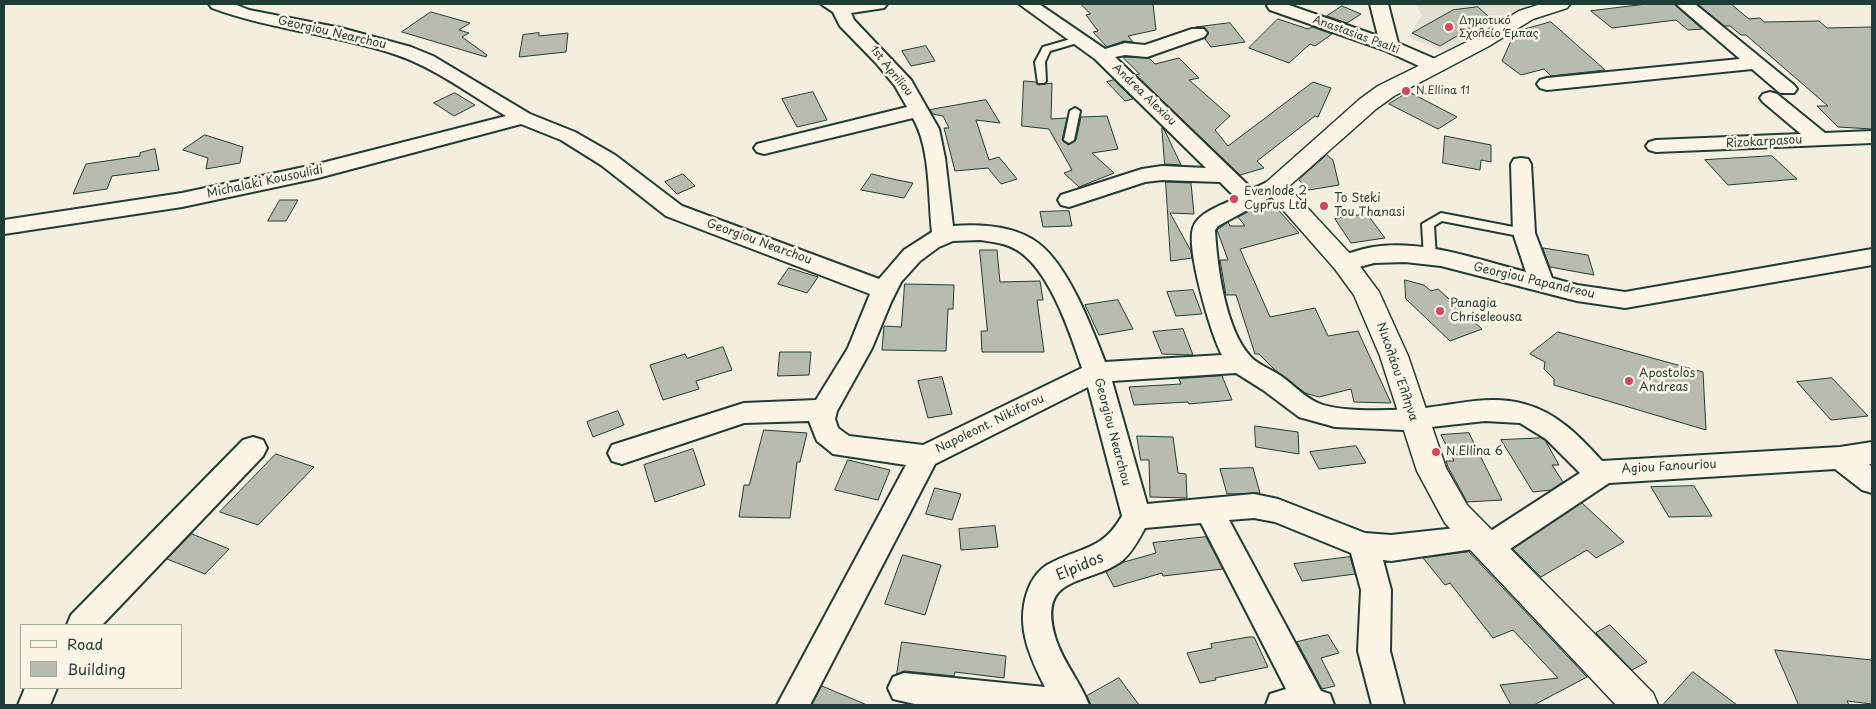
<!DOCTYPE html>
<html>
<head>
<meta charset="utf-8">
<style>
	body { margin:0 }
	#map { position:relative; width:1876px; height:709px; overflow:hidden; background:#f3eede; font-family:"Playpen Sans",sans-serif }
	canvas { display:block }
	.frame { position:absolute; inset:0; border:5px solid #1f3d34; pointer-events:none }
	.legend { position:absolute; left:20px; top:624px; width:162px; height:65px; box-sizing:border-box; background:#fcf5e5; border:1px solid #a4ab9e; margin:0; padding:6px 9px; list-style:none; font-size:15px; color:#1f3d34 }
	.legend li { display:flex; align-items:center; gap:10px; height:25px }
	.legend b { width:25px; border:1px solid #a4ab9e }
</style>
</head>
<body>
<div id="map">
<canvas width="1876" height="709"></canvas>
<div class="frame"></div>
<ul class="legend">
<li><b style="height:6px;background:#fcf5e5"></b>Road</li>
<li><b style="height:14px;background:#b8bcae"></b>Building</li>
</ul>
</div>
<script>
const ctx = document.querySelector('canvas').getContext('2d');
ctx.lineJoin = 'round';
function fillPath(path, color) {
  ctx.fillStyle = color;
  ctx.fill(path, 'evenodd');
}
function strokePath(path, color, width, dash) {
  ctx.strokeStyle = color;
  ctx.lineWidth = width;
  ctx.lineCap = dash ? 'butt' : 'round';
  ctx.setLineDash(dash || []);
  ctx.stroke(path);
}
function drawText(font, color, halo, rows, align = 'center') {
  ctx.font = font + ' "Playpen Sans",sans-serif';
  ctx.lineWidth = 5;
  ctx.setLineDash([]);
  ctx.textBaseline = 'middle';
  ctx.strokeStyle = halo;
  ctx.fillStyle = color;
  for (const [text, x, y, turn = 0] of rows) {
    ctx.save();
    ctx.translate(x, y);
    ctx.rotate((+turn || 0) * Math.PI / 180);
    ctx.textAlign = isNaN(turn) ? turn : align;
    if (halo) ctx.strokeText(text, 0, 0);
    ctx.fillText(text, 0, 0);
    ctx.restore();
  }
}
const built = new Path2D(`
	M1415 4H1534L1498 18 1446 52 1408 37 1422 15Z`);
const building = new Path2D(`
	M1081 4H1153L1156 30 1128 36 1133 42 1124 41 1107 47 1093 32 1098 31 1086 15 1090 14Z
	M1647 4H1674L1702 29 1688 30 1676 20 1612 28 1591 11Z
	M1698 4H1731L1749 19 1760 18 1764 22 1819 21 1827 28 1872 27V129L1838 127 1817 106H1828L1746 35H1741L1730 26H1725Z
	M1342 6 1361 14 1347 23 1327 16Z
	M1478 7 1489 17 1440 46 1412 33 1453 10Z
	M431 12 470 23 459 30 469 33 462 37 487 55 486 57 402 32Z
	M1278 19 1308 29 1312 27 1332 34 1315 46 1310 44 1289 63 1249 48Z
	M1551 22 1605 70 1551 76 1544 69 1521 75 1502 61 1515 32Z
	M1230 23 1245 42 1211 47 1205 39 1208 32 1204 27H1196Z
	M539 33V36L568 33 566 52 519 57 523 35Z
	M926 46 935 61 911 66 902 51Z
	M1123 57 1149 58 1155 64 1179 58 1199 78 1189 80 1230 116 1215 130 1228 146 1313 82 1331 88 1318 117 1315 116 1257 161 1264 168 1240 175 1136 75 1139 74Z
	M1114 80 1133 99 1125 101 1107 82Z
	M1024 81 1036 82 1038 85 1052 83 1051 119 1067 118 1062 140 1068 145 1076 140 1081 117 1107 116 1118 149 1092 153 1114 173 1079 187 1064 173 1072 170 1049 129 1022 126Z
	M813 92 827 120 797 127 782 99Z
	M1409 92 1457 117 1438 129 1389 104Z
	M455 93 475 105 454 116 434 103Z
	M986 100 1000 123 976 120 989 160 999 157 1017 179 1001 184 988 168 955 171 944 128H949L943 116 933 114 930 110Z
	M1162 128 1165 131 1181 165 1165 164Z
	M205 135 243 147 240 163 206 169 208 158 183 150Z
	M1445 136 1491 145V162L1481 160 1480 170 1443 163Z
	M155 149 159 170 112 176 107 189 73 194 86 164 140 156V153Z
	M1327 155 1333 160 1339 185 1309 190 1299 180Z
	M1772 156 1797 179 1728 185 1705 160Z
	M683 174 695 186 677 194 665 182Z
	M872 174 897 180 913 183 904 198 861 190Z
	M1166 182 1191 183 1194 214 1170 213 1191 251 1192 258 1171 261Z
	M280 200H298L286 221H268Z
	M1272 203 1299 233 1240 249 1270 317 1315 308 1328 336 1358 331 1391 403 1354 402 1351 389 1319 397 1305 393 1274 369 1259 354H1255L1236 295H1226L1220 260H1228L1217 230 1228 222 1230 226H1245L1238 217 1257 207Z
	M1069 211 1072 226 1043 227 1040 212Z
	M1367 214 1385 238 1351 243 1335 219Z
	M1543 248 1588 255 1594 275 1550 267Z
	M980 250H997L1000 282 1040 281 1043 300H1037L1044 352H982L981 331H987Z
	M789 268 818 277 807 293 778 284Z
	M1405 280 1424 285 1431 291 1438 289 1482 329 1450 341 1406 299Z
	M905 284 954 285 953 309H948L946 351 882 350 884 326 901 327Z
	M1193 290 1202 314 1176 316 1167 292Z
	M1118 300 1133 329 1099 335 1085 305Z
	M1183 329 1193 355 1162 354 1153 332Z
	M1558 332 1703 372 1706 430 1554 385V379L1544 369 1545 362 1530 354Z
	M723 347 732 370 696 381 699 389 663 400 650 365 685 354 687 358Z
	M780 352H811L809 375 778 376Z
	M1222 376 1232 400 1189 404 1188 402 1134 405 1129 387 1181 384 1179 379Z
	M942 377 952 414 928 418 918 381Z
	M1832 378 1868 416 1831 420 1797 382Z
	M618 411 624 425 593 437 587 422Z
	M1255 426 1298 432 1299 454 1256 447Z
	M764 430 807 433 800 462H797L790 518 739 517 744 485H749Z
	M1469 433 1502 500 1467 502 1448 467 1446 461H1454L1441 435Z
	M1137 436 1173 437 1178 473 1186 474 1187 498 1150 497 1149 460H1141Z
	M1541 438 1545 440 1559 465H1552L1563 482 1551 490 1533 492 1501 440Z
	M1356 446 1366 463 1319 469 1310 452Z
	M693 449 705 485 655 502 644 465Z
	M276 454 314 467 258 525 220 512Z
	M848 460 890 470 878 500 835 490Z
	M1253 468 1260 493 1227 494 1220 469Z
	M1694 486 1712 516 1669 517 1651 487Z
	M935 488 961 494 952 520 926 514Z
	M1582 503 1624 542 1596 558 1587 550 1541 577 1513 549Z
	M995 526 998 547 961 550 959 529Z
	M192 534 229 549 205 574 167 559Z
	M1206 537 1223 569 1163 576 1162 573 1114 587 1106 572 1124 562 1156 553 1153 543Z
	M1469 552 1587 677 1534 705H1511L1500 685 1558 678 1513 630 1493 638 1450 583 1445 585 1423 558Z
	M903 555 941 565 925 615 885 604Z
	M1350 557 1355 574 1302 581 1294 564Z
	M1610 625 1647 662 1632 670 1596 633Z
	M1328 635 1339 653 1321 658 1335 686 1322 689 1297 642Z
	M1249 637H1254L1268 667 1215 678 1216 680 1200 683 1187 653 1212 648 1211 644Z
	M902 642 1006 656 1004 678 955 672 954 676 904 671 897 674Z
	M1775 650 1872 660V704L1847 701 1849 705H1799Z
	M1693 672 1737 705H1663Z
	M1119 678 1139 705H1091L1087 696Z
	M822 686 867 705H812Z`);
const service = new Path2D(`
	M1081 36 1084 37V41L1050 51 1045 62 1046 81 1044 83H1038L1035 62 1043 47Z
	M1075 108 1080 111 1074 140 1069 143 1064 140 1070 111Z
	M1441 213 1524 229 1530 233 1524 237 1442 221 1434 226 1436 257 1430 261 1424 257 1422 224Z`);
const minor = new Path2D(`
	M209 4H234L249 10 341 28 411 47 433 56 530 114 575 132 615 155 682 206 879 279 904 250 932 232C928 196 931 150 913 118L764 154 757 152 754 148 757 144 907 107 895 86 876 63 840 26 833 12 821 4H887L884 8 851 13 854 20 911 80 939 129 945 158 953 226C981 224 1015 226 1038 243 1068 265 1092 328 1105 362L1222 355C1211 334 1186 250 1193 228 1198 212 1223 205 1236 198L1220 182 1162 180 1145 182 1069 207 1061 205 1058 200 1061 195 1142 169 1162 166 1206 168 1095 59 1019 4H1039L1105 49 1125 43 1145 45 1192 29H1204L1207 33 1204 37 1147 57 1125 55 1115 57 1252 189 1274 179 1282 181 1285 186 1282 191 1218 226 1215 230C1217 265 1225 329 1250 356 1258 365 1271 369 1281 376 1294 385 1304 397 1318 403 1341 413 1390 410 1416 409 1451 406 1489 394 1524 404 1558 413 1580 437 1602 461L1840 447 1872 442V464H1869L1872 467V493L1862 490 1835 469 1609 483 1498 557 1488 561 1478 557 1474 549 1391 561 1383 560 1391 590 1390 651 1404 705H1372L1358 651 1361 590 1351 553 1275 522 1254 518 1229 520 1321 691 1330 694 1334 705H1266L1270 694 1286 689 1201 523 1145 528C1139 539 1133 551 1123 560 1089 587 1035 572 1056 640 1064 664 1081 683 1089 705H919L893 699 888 688 893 677 904 673 1045 687C1028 654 1014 621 1030 585 1034 577 1039 570 1047 565 1078 547 1102 552 1122 516L1088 387 935 464 810 705H777L906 465 833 454 817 441 809 421 744 423 622 464 612 461 608 453 612 445 744 403 816 400 848 348 870 294 666 216 601 165 561 140 521 124 318 178 182 207 4 234V220L182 193 318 164 506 116C471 95 435 68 397 55 336 34 271 30 212 8ZM980 240C993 242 1006 243 1017 250 1050 270 1070 333 1082 368L923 445 849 436 838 428 835 419 837 411 872 348 891 302 901 282 920 261 939 247 953 241ZM1236 373 1263 390 1299 417 1335 427 1404 430 1485 421 1520 423 1546 439 1580 473 1489 532 1486 526 1476 523 1465 527 1391 535 1365 533 1278 499 1254 494 1147 504 1112 381Z
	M1269 4H1286L1378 36 1370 4H1388L1398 43 1442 62 1444 66 1442 70H1428L1384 50 1270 10 1267 6Z
	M1676 4H1695L1794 85 1797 89 1794 93H1780L1752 69 1547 90 1540 88 1537 84 1540 80 1547 78 1740 59Z
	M1770 92 1777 94 1825 133 1872 131V143L1656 152 1649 150 1646 146 1649 142 1656 140 1801 134 1763 102 1760 98 1763 94Z
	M1521 158 1528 159 1531 164 1535 233 1552 278 1577 285 1625 292 1872 249V265L1625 308 1577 301 1441 266 1405 262 1374 263 1344 271 1336 269 1332 263 1336 257C1348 254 1361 249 1373 247 1424 239 1478 260 1526 272L1513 233 1511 164 1514 159Z
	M253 437 263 440 267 448 263 456 102 625H67L71 615 243 440Z
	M25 688H57L50 705H18Z`);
const tertiary = new Path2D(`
	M1541 4H1570L1567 8 1533 19 1489 46 1394 96 1376 109 1288 187 1353 257 1379 292 1408 356 1446 468 1467 505 1653 693 1658 705H1616L1445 523 1417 471 1380 356 1354 295 1335 269 1262 186 1360 99 1378 86 1475 38 1519 11Z`);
const markers = [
	[1449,27,5,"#d1495b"],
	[1406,91,5,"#d1495b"],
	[1234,199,5,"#d1495b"],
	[1324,206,5,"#d1495b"],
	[1440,311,5,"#d1495b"],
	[1629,381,5,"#d1495b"],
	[1436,452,5,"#d1495b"]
];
const farPoinames = [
	["Δημοτικό",1459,21],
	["Σχολείο Έμπας",1459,34],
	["N.Ellina 11",1416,91]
];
const farStreetnames = [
	["Anastasias Psalti",1356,35,20],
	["1st Apriliou",891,71,51],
	["Andrea Alexiou",1144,95,44]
];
const streetNames = [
	["Georgiou Nearchou",332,33,13],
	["Rizokarpasou",1764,142,-3],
	["Michalaki Kousoulidi",265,182,-12],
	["Georgiou Nearchou",759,242,20],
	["Georgiou Papandreou",1534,281,13],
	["Νικολάου Έλληνα",1397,372,71],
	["Napoleont. Nikiforou",990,424,-26],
	["Georgiou Nearchou",1112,432,75],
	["Agiou Fanouriou",1669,467,-3]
];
const poiNames = [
	["Evenlode 2",1244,192],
	["Cyprus Ltd",1244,206],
	["To Steki",1334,199],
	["Tou Thanasi",1334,213],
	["Panagia",1450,304],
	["Chriseleousa",1450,318],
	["Apostolos",1639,374],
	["Andreas",1639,388],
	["N.Ellina 6",1446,452]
];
const nearStreetnames = [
	["Elpidos",1080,567,-23]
];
fillPath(built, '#e1dfd0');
fillPath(building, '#b8bcae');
strokePath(building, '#1f3d34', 1);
strokePath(service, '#1f3d34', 4);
strokePath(minor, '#1f3d34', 4);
strokePath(tertiary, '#1f3d34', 3);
fillPath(service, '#fcf5e5');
fillPath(minor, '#fcf5e5');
fillPath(tertiary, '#fcf5e5');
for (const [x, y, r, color] of markers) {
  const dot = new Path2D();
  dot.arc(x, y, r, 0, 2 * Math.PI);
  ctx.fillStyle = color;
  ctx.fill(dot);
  strokePath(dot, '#fcf5e5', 2);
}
drawText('11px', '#1f3d34', '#fcf5e5', farPoinames, 'left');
drawText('11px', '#1f3d34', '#fcf5e5', farStreetnames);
drawText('12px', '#1f3d34', '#fcf5e5', streetNames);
drawText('12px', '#1f3d34', '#fcf5e5', poiNames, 'left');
drawText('15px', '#1f3d34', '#fcf5e5', nearStreetnames);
</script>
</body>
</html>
